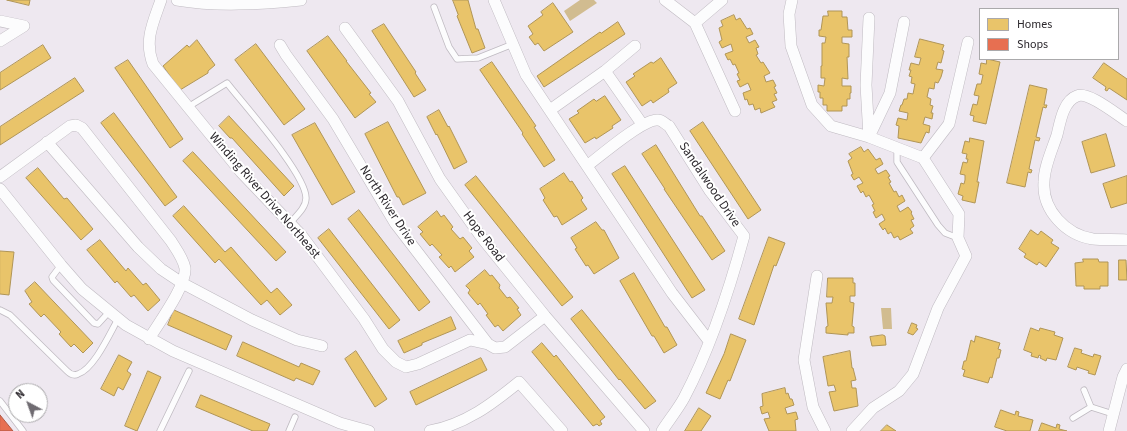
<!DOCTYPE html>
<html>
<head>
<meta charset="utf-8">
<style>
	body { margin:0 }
	#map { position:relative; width:1127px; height:431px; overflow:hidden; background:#eee8f0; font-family:"Source Sans 3",sans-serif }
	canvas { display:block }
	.legend { position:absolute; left:979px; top:8px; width:140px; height:52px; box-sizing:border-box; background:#fff; border:1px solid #aaa9ab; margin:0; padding:5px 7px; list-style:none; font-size:12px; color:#2b272c }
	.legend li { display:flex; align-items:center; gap:8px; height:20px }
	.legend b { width:20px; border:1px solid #aaa9ab }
	.north { position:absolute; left:8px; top:383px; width:40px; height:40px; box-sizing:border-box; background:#fff; border:1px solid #aaa9ab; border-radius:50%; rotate:319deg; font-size:11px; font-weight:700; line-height:16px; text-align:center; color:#2b272c }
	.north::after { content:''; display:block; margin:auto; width:14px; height:18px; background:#6f6b71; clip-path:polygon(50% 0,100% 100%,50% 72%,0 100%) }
</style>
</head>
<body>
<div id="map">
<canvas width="1127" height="431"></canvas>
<ul class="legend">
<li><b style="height:11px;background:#e9c46a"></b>Homes</li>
<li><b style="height:11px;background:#e76f51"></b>Shops</li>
</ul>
<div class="north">N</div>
</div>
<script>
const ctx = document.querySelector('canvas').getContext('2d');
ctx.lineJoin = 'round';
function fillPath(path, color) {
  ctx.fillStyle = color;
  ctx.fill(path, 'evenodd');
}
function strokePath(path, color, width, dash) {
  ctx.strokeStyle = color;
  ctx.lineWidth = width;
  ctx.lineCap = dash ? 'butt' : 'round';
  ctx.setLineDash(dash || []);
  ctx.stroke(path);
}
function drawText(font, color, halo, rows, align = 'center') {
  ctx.font = font + ' "Source Sans 3",sans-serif';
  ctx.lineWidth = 4;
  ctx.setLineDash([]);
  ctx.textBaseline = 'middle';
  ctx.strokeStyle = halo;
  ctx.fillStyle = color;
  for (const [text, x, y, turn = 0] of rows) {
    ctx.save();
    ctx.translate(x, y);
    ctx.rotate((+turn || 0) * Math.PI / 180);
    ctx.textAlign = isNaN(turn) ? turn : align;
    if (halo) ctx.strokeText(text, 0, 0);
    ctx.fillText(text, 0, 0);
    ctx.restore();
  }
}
const water = new Path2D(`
	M580 0H594L597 3 570 21 564 11Z
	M881 308H891L892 329H883Z`);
const homes = new Path2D(`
	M7 0H30L29 5Z
	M453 0H468L476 29H478L485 48 472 53 457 16 458 15Z
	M553 3 573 32 544 51 538 43 535 45 529 37 533 34 528 26 543 15 541 12Z
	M828 11H842V17H847L848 30H852V37H842V43L849 44V57H847L848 79 842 78V86H851V93H850V99H847V106H842V111H827V105H823V98H820V92H818V85L824 86 825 78H821V66H822V43H825L826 37 819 36V30H821L823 16H828Z
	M734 15 736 20 740 18 747 29 750 28 753 34 746 37 749 43 755 40 759 47 756 48 758 54 756 55 761 63 763 62 770 73 764 76 766 82 773 80 776 86 774 87 777 93 774 94 777 100 772 102 775 107 761 113 760 108 755 110 753 104 749 105 747 99 745 100 743 93 751 90 748 83 740 87 737 81 740 80 737 74 739 73 735 64 733 65 730 59 728 60 725 54 733 51 731 44 722 48 719 42 722 40 719 28 723 26 721 21Z
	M618 22 625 34 544 87 537 76 600 32 601 33Z
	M384 24 416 72 415 73 426 90 414 97 372 31Z
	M328 36 347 61H346L371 93 369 94 376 102 355 118 307 51Z
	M920 39 944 45 942 50 944 51 941 63 938 62 936 69 943 70 941 77 938 83 935 82 934 89 929 88 927 97 931 99 930 105 933 106 931 113H933L932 119 925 117 923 124 930 126 929 133 926 132 921 143 898 138 899 126 896 125 898 118 907 120 908 113 899 111 901 105H902L904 99H907L908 93 913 94 915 84 911 83 912 77 909 76 911 70H909L911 63 919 65 921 58 915 57Z
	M197 40 215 65 208 71V73L180 90 163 66 187 45 189 47Z
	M256 44 305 109 284 125 235 60Z
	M43 45 51 58 0 90V73Z
	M661 58 677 83 668 89 669 92 653 103 651 100 642 106 626 82 635 76 633 74 651 62 653 63Z
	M987 59 1000 62 986 124 973 121 974 116 970 115 973 104 977 105 979 96 974 95 977 84H981L983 75 979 74 981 63 986 64Z
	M128 60 183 139 170 148 115 68Z
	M492 62 536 126 534 127 555 160 544 167 522 134 523 133 480 70Z
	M1104 63 1127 79V100L1109 88 1107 91 1105 90 1106 87 1093 78Z
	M75 78 84 91 0 145V127Z
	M1030 85 1047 89 1044 105H1047L1046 108 1043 107 1036 137 1040 138 1039 141 1035 140 1029 169 1032 170 1031 173 1028 172 1025 187 1007 183Z
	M605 96 621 120 612 126 613 128 596 139 595 137 585 143 569 119 579 113 577 111 594 99 596 101Z
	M439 110 448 127 449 126 467 162 454 169 437 134 436 135 427 117Z
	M114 113 177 197 165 206 101 123Z
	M229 116 294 186 284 196 232 138H230L219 126Z
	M388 122 426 193 403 205 399 197H397L365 134Z
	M703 122 761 210 748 219 690 131Z
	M315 123 355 192 332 205 292 135Z
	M1106 134 1115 166 1091 173 1082 142Z
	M970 138 984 141 977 182H979L975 203 962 200 963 196 958 194 961 183 964 184 965 180V175L960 174 963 162 967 163 968 159H966L967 154 962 153 965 141 969 142Z
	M656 145 700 216H702L725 251 712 260 664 189H665L642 154Z
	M861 147 864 152 868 149 876 160 880 158 883 164 875 169 878 174 886 170 890 176 888 177 891 182 889 183 894 192 896 191 899 197 902 195 905 201 897 206 900 212 908 207 912 212 911 213 914 219 911 220 914 226 910 229 913 233 900 240 898 236 894 238 891 232 888 234 885 228 883 230 879 224 885 220 882 214 876 218 873 212 875 211 872 205 874 204 869 195 866 197 863 191 861 193 857 186 863 183 859 177 854 180 851 175 853 174 848 161 852 158 849 154Z
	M193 152 286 252 276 261 183 161Z
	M625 166 705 290 692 298 612 174Z
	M38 168 64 199 67 198 93 229 81 240 26 178Z
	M564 173 570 182 572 181 583 198 581 200 587 209 562 225 557 216 554 217 543 200 545 198 540 189Z
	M476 176 573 297 562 306 465 185Z
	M1127 176V203L1111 208 1103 184Z
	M184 206 225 252 231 247 271 293 277 288 292 305 280 315 267 300 261 305 219 259 215 263 173 216Z
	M359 210 430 302 419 311 348 219Z
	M437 211 441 217 444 215 453 227 451 229 460 239 463 237 472 248 469 251 474 257 455 272 451 266 449 268 439 257 442 255 432 244 430 246 420 234 423 232 418 227Z
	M596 222 602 230H604L619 258 594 274 588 265 586 266 575 249 577 248 571 238Z
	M329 229 400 320 389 329 318 238Z
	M1031 230 1038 235 1041 231 1053 240 1051 243 1059 248 1046 267 1039 262 1037 265 1024 257 1026 254 1019 249Z
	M769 237 785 243 776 266 774 265 754 325 739 319Z
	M100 240 126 271 128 268 143 285 146 283 160 300 148 311 134 295 131 297 117 281 115 283 87 250Z
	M0 251 14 252 9 295 0 294Z
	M1083 259H1098L1099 262H1108V286H1100V289H1084V286H1076L1075 263 1083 262Z
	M1119 260H1126L1127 280H1119Z
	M485 270 490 276 492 275 500 285 499 288 507 298 510 297 519 308 517 309 521 315 503 331 498 325 495 327 486 315 488 314 480 303 478 305 468 293 470 290 466 286Z
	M634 273 665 327H667L677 345 664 353 654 336H652L620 281Z
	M828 278H853V283H855V296H850V302L854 303 852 326 854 327V333H848V335L826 333V327L828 326 826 303H832L833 297H827Z
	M35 282 93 343 83 353 74 344 71 347 59 334 61 332 44 314 41 317 29 304 32 302 25 291Z
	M174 310 232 336 226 350 168 325Z
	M582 310 656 401 645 409 620 379 619 380 571 319Z
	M451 317 456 329 422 343V345L404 353 398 341Z
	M912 323 917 325 916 328 918 329 913 335 908 333Z
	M1031 328 1039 331 1040 328 1055 332 1054 335 1063 338 1056 360 1047 358 1046 361 1040 358 1041 356 1039 355 1038 358 1031 356 1032 353 1024 350Z
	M731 334 746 340 730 381 728 380 720 399 706 393 724 354Z
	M883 335 885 336 886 345 872 346 870 337Z
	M976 336 1000 343 998 349 1001 350 999 358H997L992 378 990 377 988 383 963 376 965 370 962 369 964 361H966L971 340 974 342Z
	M243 342 299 367 301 363 320 371 313 385 296 378 294 381 237 356Z
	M542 343 554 357 556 355 605 417 600 421 602 424 599 426 597 424 593 426 532 352Z
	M1075 348 1082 350 1081 353 1093 357 1094 354 1101 356 1095 375 1088 373 1089 371 1077 367 1076 370 1068 367Z
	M356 351 387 399 375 407 345 359Z
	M850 351 852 368H853L856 380 851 381 852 388H856L858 406 834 411 829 392 836 391 834 385 828 386 823 357Z
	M119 355 132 362 127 371 131 374 123 390 118 387 114 396 101 389Z
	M481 358 487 370 416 405 410 392Z
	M148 371 161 377 137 431 125 426Z
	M785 388 786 394 788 393 790 399H792L794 405 785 408 787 414 796 412 798 419 795 420 796 431H769L764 419 770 418 768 412 762 414 760 407 763 406 762 394Z
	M201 395 270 424 267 431H253L196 407Z
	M699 408 711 416 701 431H685Z
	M1001 410 1015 415 1016 411 1019 412 1018 416 1033 420 1030 431H1007L995 427Z
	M1042 423 1056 428 1057 424 1060 425 1059 429 1067 431H1039Z
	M887 425 896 431H881Z`);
const shops = new Path2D(`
	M0 415 13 431H0Z`);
const lane = new Path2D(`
	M434 7 449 47 457 59 478 58 513 44
	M188 107 227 83C244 105 306 174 306 198 306 208 296 216 290 223
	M897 148V162L938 225 945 233 958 238
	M61 265 52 277 53 280 94 323 98 324 109 312
	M0 310 10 315 67 371C70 374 74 376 78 374 94 369 110 333 118 319
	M1084 390 1091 407 1113 414
	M0 401 23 431
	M1073 418 1091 407
	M160 431 189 371
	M289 431 295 417`);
const street = new Path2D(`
	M161 0C153 23 144 40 153 64L241 172 302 236 364 319 383 349 396 362 406 367 418 364 470 340 488 344
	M177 0C217 7 261 4 301 0
	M494 0 526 75 672 293 709 341
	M665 0 695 23 735 111
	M792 0 789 14 791 46 812 105 831 126 869 137 923 158 959 214 958 238 966 256 938 308 913 374 899 391 873 408 852 431
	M0 21 24 26 0 41
	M695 23 722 0
	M345 28 398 101 440 179 482 238 545 316 644 431
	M280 45 286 55 333 119 395 223 488 344 495 348 505 347 545 316
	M605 71 642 124
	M550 110 605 71 635 46
	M1127 121C1116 114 1088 91 1077 96 1063 101 1060 123 1057 135 1052 150 1044 167 1044 182 1042 210 1066 235 1093 239 1104 240 1116 239 1127 240
	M869 137 890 93 904 22
	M869 137 866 85 869 18
	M47 142 138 247 161 269 182 283 252 320 297 340 322 346
	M923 158 949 124 968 42
	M587 166C600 156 644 118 658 120 662 120 665 124 669 126L710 191 744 236C729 291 711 347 684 398 678 409 669 420 662 431
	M0 177 70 126 76 125 82 128 171 241C176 249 183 258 185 268 187 285 158 324 149 339
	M0 189 61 265 82 289 126 325 173 351 340 423 369 431
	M817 276 804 360 813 407 825 431
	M430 431C466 424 492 404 519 382L562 431
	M1109 431 1123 377 1127 369`);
const streetNames = [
	["Sandalwood Drive",709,185,56],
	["Winding River Drive Northeast",264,196,49],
	["North River Drive",387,206,57],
	["Hope Road",483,237,53]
];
fillPath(water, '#d1bc90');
fillPath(homes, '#e9c46a');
strokePath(homes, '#b09557', 1);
fillPath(shops, '#e76f51');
strokePath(shops, '#af5946', 1);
strokePath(lane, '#bfbac1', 7);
strokePath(street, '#bfbac1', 12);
strokePath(lane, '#fcfcfd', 5.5);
strokePath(street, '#fcfcfd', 11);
drawText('13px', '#2b272c', '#fff', streetNames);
</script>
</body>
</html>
